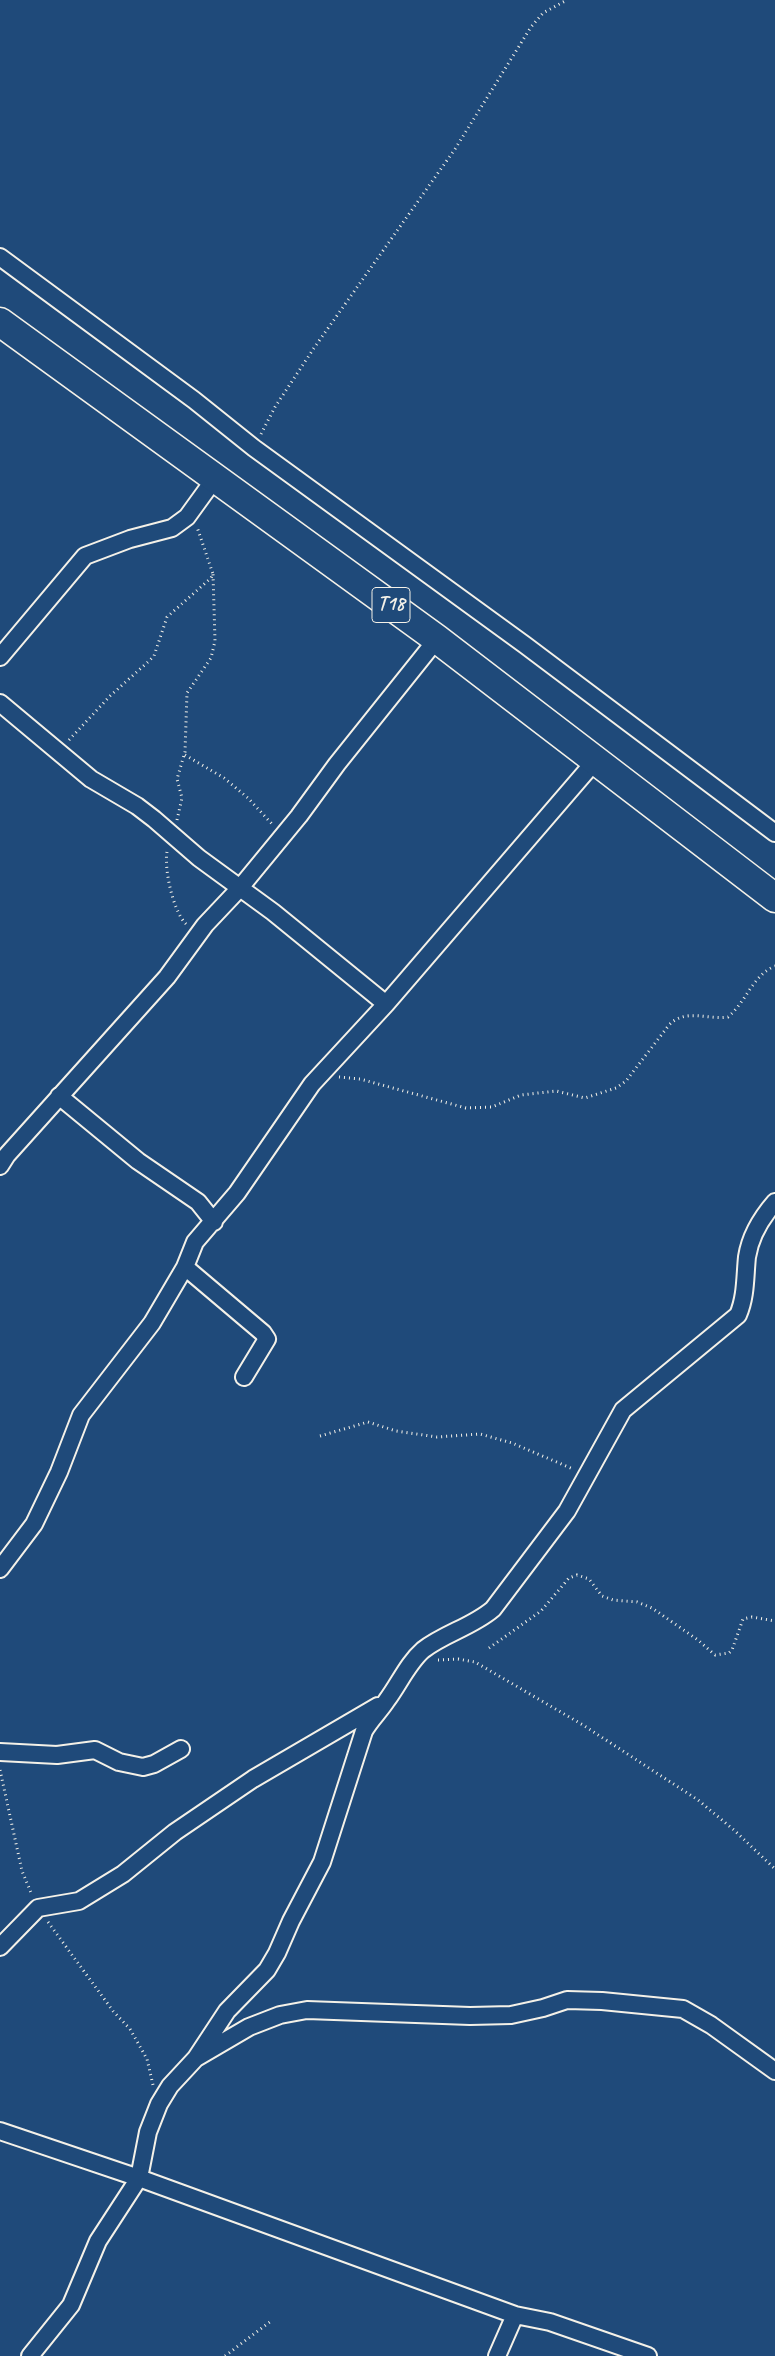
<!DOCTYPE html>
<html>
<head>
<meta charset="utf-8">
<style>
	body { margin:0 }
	canvas { display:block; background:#1f4a7a }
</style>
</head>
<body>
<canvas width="775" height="2356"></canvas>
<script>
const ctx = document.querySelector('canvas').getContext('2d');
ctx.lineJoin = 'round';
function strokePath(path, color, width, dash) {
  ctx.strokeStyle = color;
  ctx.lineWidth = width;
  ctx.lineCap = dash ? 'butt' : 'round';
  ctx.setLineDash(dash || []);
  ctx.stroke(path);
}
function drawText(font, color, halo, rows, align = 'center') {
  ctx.font = font + ' Caveat,sans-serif';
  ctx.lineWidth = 4;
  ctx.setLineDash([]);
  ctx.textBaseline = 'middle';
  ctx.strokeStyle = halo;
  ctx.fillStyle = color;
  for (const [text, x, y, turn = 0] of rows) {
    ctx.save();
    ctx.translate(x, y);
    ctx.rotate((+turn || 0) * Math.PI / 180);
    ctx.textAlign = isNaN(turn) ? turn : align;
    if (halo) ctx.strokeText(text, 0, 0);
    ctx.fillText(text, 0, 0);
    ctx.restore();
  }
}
const path = new Path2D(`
	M261 434 275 407 314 348 455 149 531 27 543 13 567 0
	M69 740 110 696 149 661 154 656 167 617 211 578 213 574 197 527
	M185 755 224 778 248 798 272 824
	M177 820 182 798 177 779 185 752 187 693 211 658 215 641 213 574
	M167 852C164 869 173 911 186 924
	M339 1077 360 1079 466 1108 492 1107 521 1095 556 1091 585 1098 616 1088 626 1081 669 1025C685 1008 708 1020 728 1017 746 1002 753 975 775 966
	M320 1436 368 1422 396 1431 437 1437 480 1434 512 1443 573 1469
	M489 1648 541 1611 569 1578 577 1575 589 1579 602 1596 613 1600 637 1602 652 1608 698 1640 715 1655 729 1653 732 1650 743 1619 752 1617 775 1621
	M438 1660 458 1659 475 1662 583 1725 698 1800 734 1830 775 1869
	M0 1770 22 1871 32 1895
	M48 1922 113 2011 130 2029 147 2059 153 2085
	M225 2356 271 2321`);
const street = new Path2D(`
	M0 257 194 400 254 448 525 645 775 833
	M0 657 85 556 130 539 172 528 187 517 216 477
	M0 703 91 779 137 806 154 819 199 858 273 912 386 1004
	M59 1096 138 1161 198 1202 214 1222
	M0 1166 7 1155 167 977 205 925 239 889 299 816 337 764 437 639
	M185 1267 263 1333 267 1339 244 1377
	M0 1569 34 1524 59 1472 81 1415 152 1323 185 1267 195 1242 237 1193 312 1084 386 1004 596 760
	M0 1752 57 1755 95 1750 119 1762 143 1767 154 1764 181 1749
	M0 1947 38 1908 79 1901 123 1874 175 1832 253 1779 378 1706
	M196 2058 227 2011 267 1970 277 1953 291 1921 322 1862 364 1731C371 1719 380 1711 387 1700 399 1684 408 1663 423 1650 445 1633 472 1627 493 1609L567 1511 623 1410 738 1315C746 1297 745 1276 747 1257 750 1237 762 1217 775 1202
	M0 2131 139 2178 515 2315 550 2322 648 2356
	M30 2356 71 2305 98 2241 139 2178 148 2132 159 2104 170 2086 196 2058 249 2027 280 2015 307 2010 470 2016 511 2015 543 2008 567 2000 602 2001 683 2009 711 2025 775 2071
	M497 2356 515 2315`);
const highway = new Path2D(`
	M0 322 437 639 775 898`);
const shields = [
	[391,605,38]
];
const shieldNames = [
	["T18",391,605]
];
strokePath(street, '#f4f1e8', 20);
strokePath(highway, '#f4f1e8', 31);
strokePath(path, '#f4f1e8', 3, [1, 4]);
strokePath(street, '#1f4a7a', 16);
strokePath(highway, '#1f4a7a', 28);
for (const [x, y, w] of shields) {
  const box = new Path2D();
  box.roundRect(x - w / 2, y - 17.5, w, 35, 4);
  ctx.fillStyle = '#1f4a7a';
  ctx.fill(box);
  strokePath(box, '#f4f1e8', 1);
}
drawText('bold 20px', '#f4f1e8', null, shieldNames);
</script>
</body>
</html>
